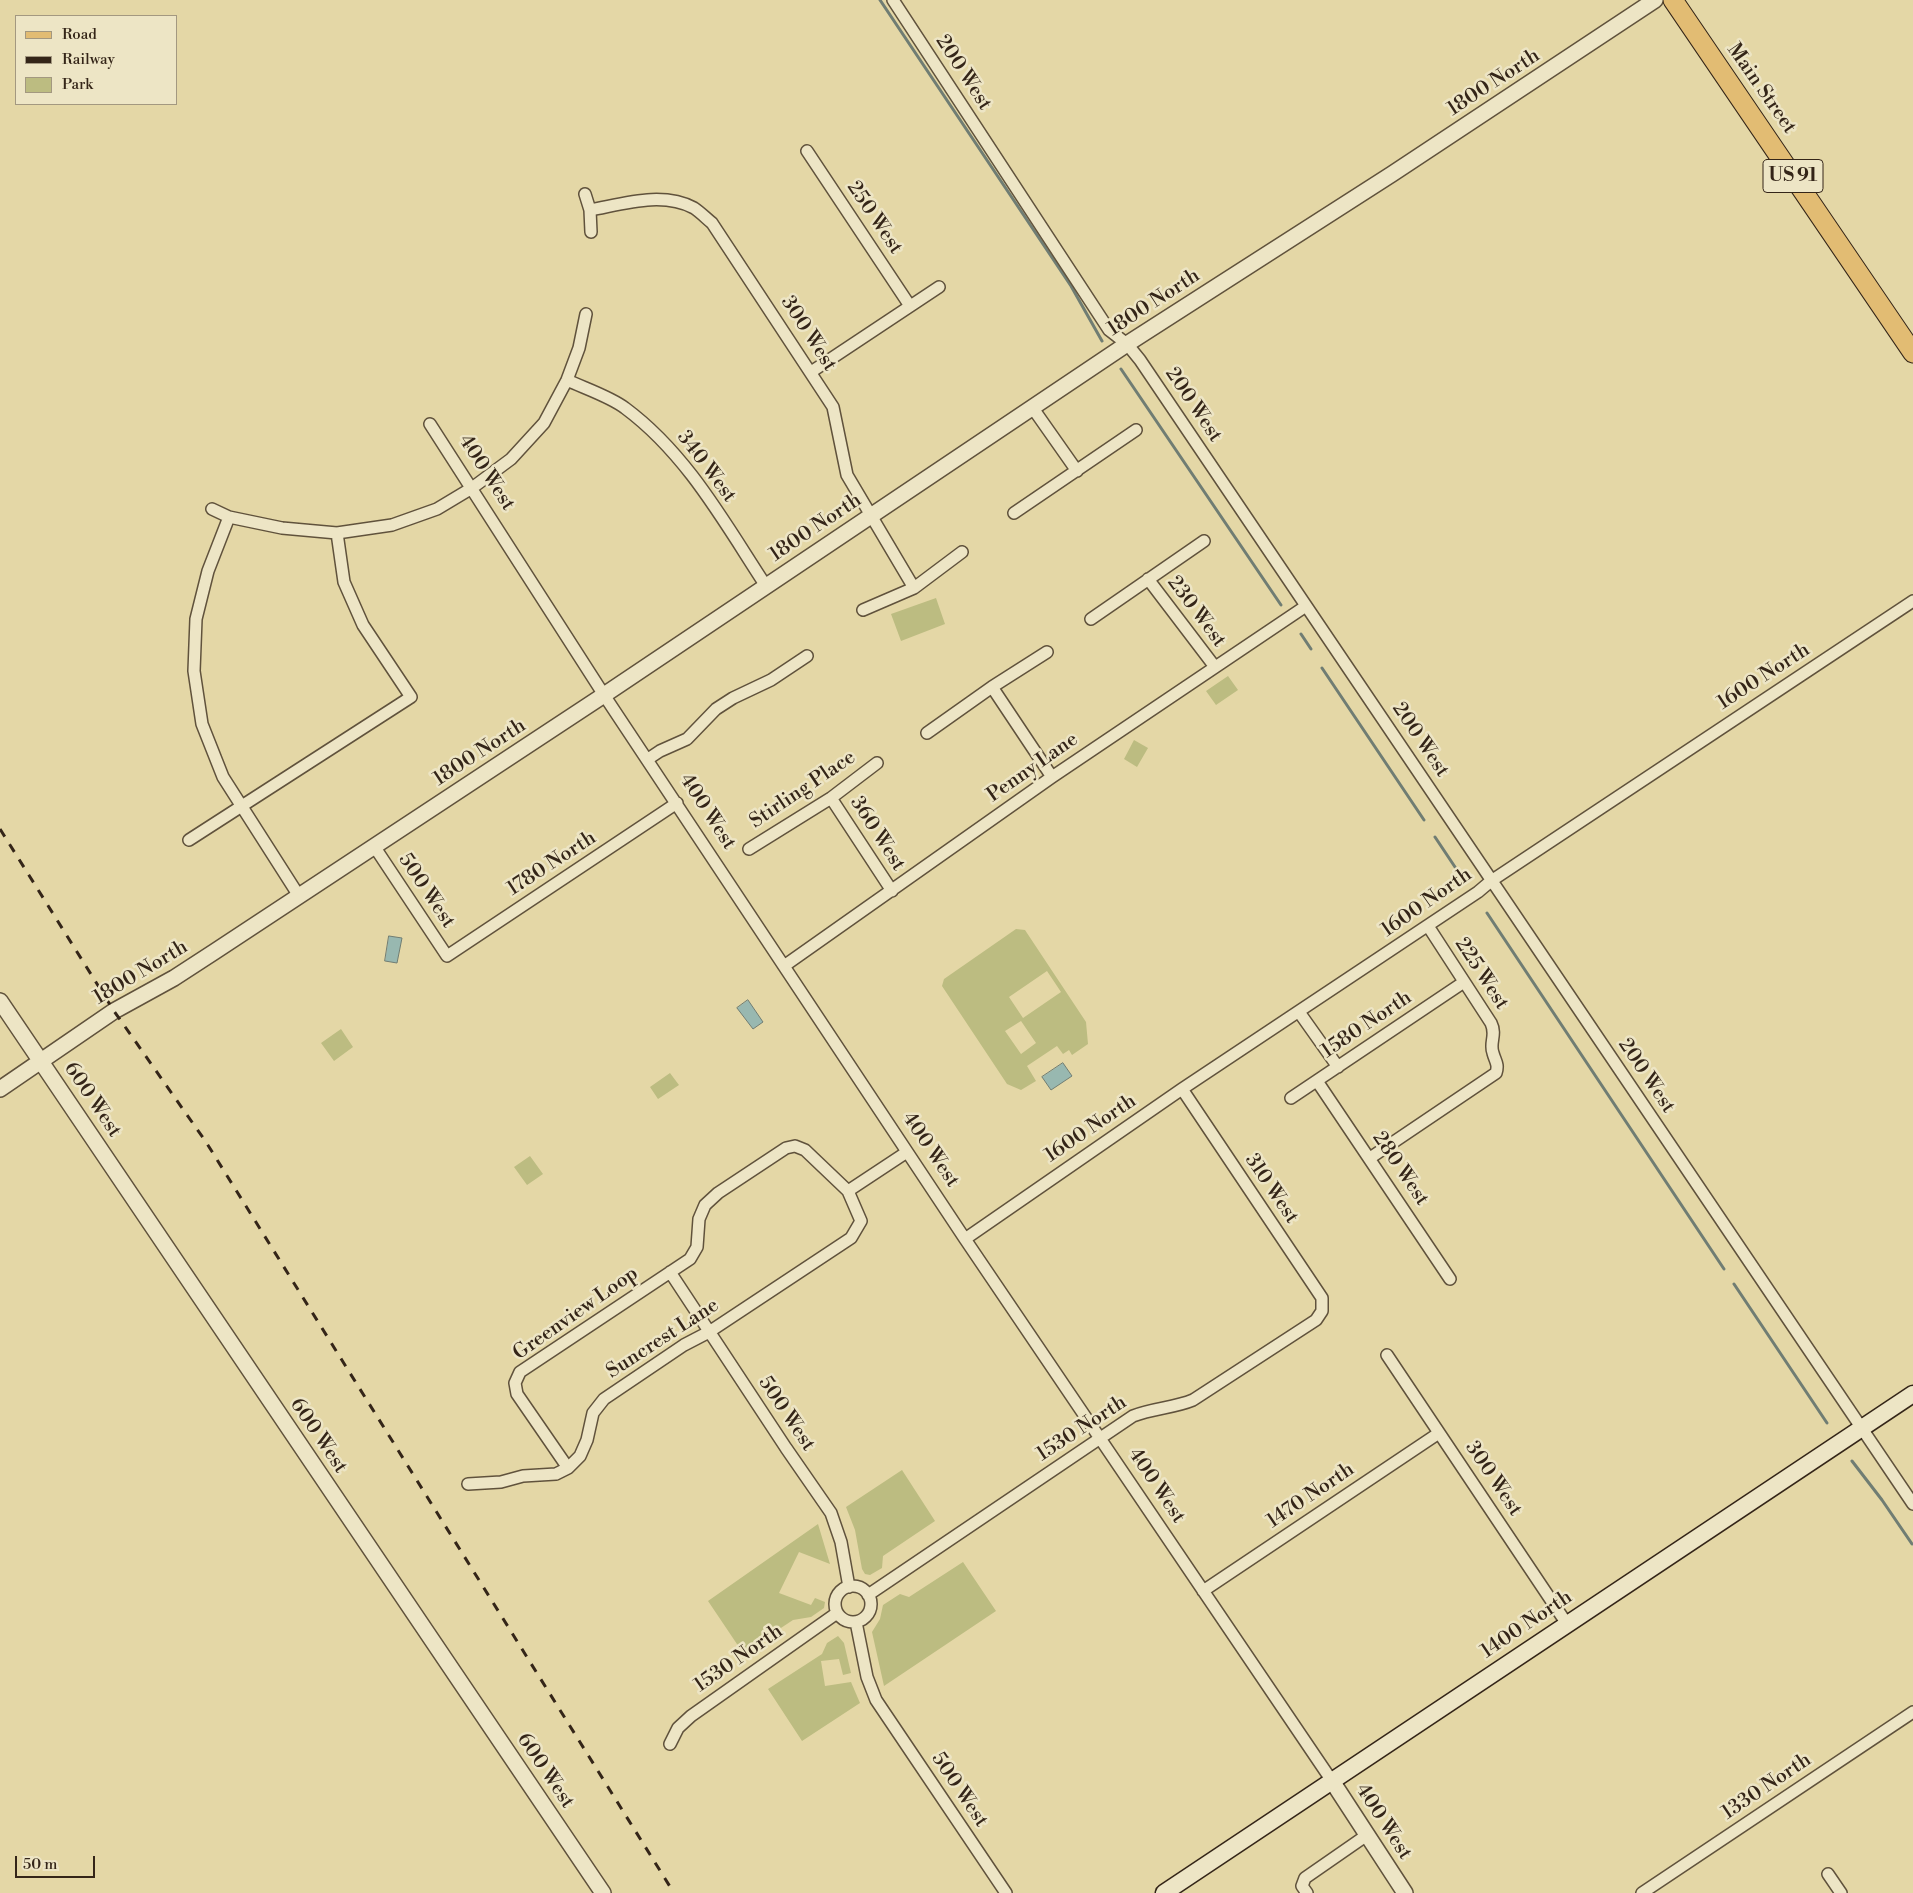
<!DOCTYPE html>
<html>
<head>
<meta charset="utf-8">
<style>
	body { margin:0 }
	#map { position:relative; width:1913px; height:1893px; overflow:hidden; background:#e4d7a6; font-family:"Libre Bodoni",serif }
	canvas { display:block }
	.legend { position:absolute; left:15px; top:15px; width:162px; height:90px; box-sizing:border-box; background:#ede5c5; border:1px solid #a39880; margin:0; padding:6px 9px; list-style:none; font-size:15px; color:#342518 }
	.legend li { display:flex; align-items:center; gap:10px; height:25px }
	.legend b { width:25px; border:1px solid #a39880 }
	.scale { position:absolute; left:15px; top:1856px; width:80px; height:22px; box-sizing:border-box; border:2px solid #342518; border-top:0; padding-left:6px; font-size:15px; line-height:18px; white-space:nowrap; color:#342518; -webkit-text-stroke:4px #ede5c5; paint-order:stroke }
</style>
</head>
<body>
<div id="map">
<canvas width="1913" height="1893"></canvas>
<ul class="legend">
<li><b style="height:6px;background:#e2bc73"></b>Road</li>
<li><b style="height:6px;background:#342518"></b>Railway</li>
<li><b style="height:14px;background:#bcbc81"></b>Park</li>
</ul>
<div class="scale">50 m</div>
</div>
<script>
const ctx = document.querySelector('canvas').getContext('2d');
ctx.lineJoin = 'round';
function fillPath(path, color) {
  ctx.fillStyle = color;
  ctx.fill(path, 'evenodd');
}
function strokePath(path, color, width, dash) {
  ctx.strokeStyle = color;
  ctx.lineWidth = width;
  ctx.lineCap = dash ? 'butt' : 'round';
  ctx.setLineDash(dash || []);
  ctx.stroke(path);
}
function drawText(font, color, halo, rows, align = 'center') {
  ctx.font = font + ' "Libre Bodoni",serif';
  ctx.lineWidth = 5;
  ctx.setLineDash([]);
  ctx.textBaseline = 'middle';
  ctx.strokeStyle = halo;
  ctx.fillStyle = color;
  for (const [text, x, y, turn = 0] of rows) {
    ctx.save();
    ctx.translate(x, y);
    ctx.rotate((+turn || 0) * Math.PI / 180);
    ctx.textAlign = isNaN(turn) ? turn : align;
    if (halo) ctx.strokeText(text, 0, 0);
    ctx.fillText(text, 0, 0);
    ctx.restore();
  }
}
const green = new Path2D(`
	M936 598 945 624 901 641 891 614Z
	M1228 676 1238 690 1216 705 1206 691Z
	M1134 740 1148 748 1137 767 1124 759Z
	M1016 929 1025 930 1086 1022 1088 1044 1072 1055 1069 1050 1063 1054 1057 1046 1027 1066 1036 1081 1021 1090 1007 1084 942 986 944 979ZM1047 971 1061 992 1023 1018 1009 997ZM1021 1021 1036 1043 1021 1054 1005 1031Z
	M341 1029 353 1047 334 1061 321 1043Z
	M670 1073 679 1085 658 1099 650 1087Z
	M530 1156 543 1174 527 1185 514 1167Z
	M902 1470 935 1521 883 1556 882 1568 870 1575 865 1574 862 1569 855 1530 846 1507Z
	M818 1524 830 1564 799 1552 779 1593 811 1605 815 1598 825 1602 824 1608 811 1617 793 1620 743 1653 708 1601Z
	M963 1562 996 1611 884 1686 872 1632 880 1619 883 1605 900 1594 909 1597Z
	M838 1636 844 1643 851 1673 843 1675 839 1659 821 1661 825 1686 851 1682 860 1703 802 1741 768 1689 822 1654 827 1643Z`);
const water = new Path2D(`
	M389 936 402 938 397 963 385 961Z
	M748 1000 763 1022 753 1029 737 1008Z
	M1063 1063 1072 1076 1051 1090 1042 1077Z`);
const stream = new Path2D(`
	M880 0 1071 286 1102 341
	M1121 369 1281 605
	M1301 634 1311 649
	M1322 668 1424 820
	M1435 837 1463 879
	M1487 913 1724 1269
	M1734 1284 1827 1423
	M1852 1461 1882 1500 1912 1544`);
const minor = new Path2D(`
	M893 0 1109 330 1127 344 1140 360 1913 1504
	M807 151 910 306
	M585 194 590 210 591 232
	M590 210C623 204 662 191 694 208 700 212 706 218 712 223L833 407 847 475 914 588
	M811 372 939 287
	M567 380C584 388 611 397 625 408 687 454 724 522 766 586
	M1032 407 1077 471
	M430 424 604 695 965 1239 1332 1781
	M212 509 229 517 282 528 337 533 392 525 437 509 472 488 511 459 544 423 567 380 579 348 586 314
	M1014 513 1136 430
	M229 517 208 571 196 619 194 671 202 724 223 777 299 896
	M1148 579 1215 667
	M863 610 914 588 962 552
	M1091 619 1204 541
	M992 687 1052 777
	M927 733 992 687 1047 652
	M648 759 660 751 687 739 716 709 733 698 771 680 807 656
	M831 798 892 891
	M189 840 411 697 363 625 344 582 337 533
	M374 846 447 956 677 803
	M749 849 831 798 877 763
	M784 966 1052 777 1306 606
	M1299 1012 1338 1067
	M1317 1081 1450 1279
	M1291 1098 1464 982
	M1370 1158 1496 1073C1499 1064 1495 1061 1493 1053 1489 1043 1497 1035 1491 1023L1428 926
	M848 1191 907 1152
	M965 1239 1182 1089 1478 892 1491 881 1913 601
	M670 1272 786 1448 831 1513 841 1542 849 1587
	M1387 1355 1567 1624
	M468 1484 501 1482 523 1476 556 1474 568 1468 580 1456 587 1440 593 1413 604 1399 684 1345 709 1332 851 1238 861 1221 848 1191 805 1150 795 1146 786 1148 718 1193 705 1205 699 1219 697 1247 690 1259 520 1372 515 1383 517 1394 568 1468
	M835 1604a18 18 0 1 1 36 0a18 18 0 1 1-36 0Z
	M1203 1591 1439 1433
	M868 1595 1133 1416C1153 1408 1174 1408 1193 1400L1316 1320 1322 1311V1298L1182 1089
	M856 1622 867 1677 876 1700 1006 1893
	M670 1744 678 1728 691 1716 837 1613
	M1828 1874 1841 1893
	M1307 1893 1302 1886 1305 1878 1367 1835
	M1642 1893 1913 1712`);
const tertiary = new Path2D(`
	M0 1001 603 1893
	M0 1089 114 1011 174 978 214 952 604 695 1127 344 1392 174 1655 0
	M1332 1781 1405 1893`);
const secondary = new Path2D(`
	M1164 1893 1913 1394`);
const primary = new Path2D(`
	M1673 0 1913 353`);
const rail = new Path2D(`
	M0 829 114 1011 206 1142 674 1893`);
const shields = [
	[1793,176,60]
];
const shieldNames = [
	["US 91",1793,176]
];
const streetNames = [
	["200 West",963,73,57],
	["1800 North",1494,83,-33],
	["Main Street",1761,89,55],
	["250 West",874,218,56],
	["1800 North",1154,303,-33],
	["300 West",808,334,57],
	["200 West",1193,405,56],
	["340 West",706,467,53],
	["400 West",486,473,57],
	["1800 North",816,528,-34],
	["230 West",1196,612,53],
	["1600 North",1764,677,-33],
	["200 West",1420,740,56],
	["1800 North",480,753,-33],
	["Penny Lane",1033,768,-35],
	["Stirling Place",803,790,-34],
	["400 West",707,812,57],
	["360 West",877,834,57],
	["1780 North",552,864,-33],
	["500 West",426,891,56],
	["1600 North",1427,903,-35],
	["1800 North",141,973,-31],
	["225 West",1481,974,57],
	["1580 North",1367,1025,-34],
	["200 West",1646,1076,56],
	["600 West",92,1100,56],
	["1600 North",1091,1129,-34],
	["400 West",930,1150,56],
	["280 West",1400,1169,56],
	["310 West",1271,1189,56],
	["Greenview Loop",576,1314,-35],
	["Suncrest Lane",663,1339,-33],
	["500 West",786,1414,56],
	["1530 North",1082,1429,-33],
	["600 West",318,1436,56],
	["300 West",1493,1479,56],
	["400 West",1156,1486,56],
	["1470 North",1311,1496,-34],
	["1400 North",1527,1625,-34],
	["1530 North",739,1659,-35],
	["600 West",545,1771,56],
	["1330 North",1767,1787,-34],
	["500 West",959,1790,56],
	["400 West",1383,1822,57]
];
fillPath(green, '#bcbc81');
fillPath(water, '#98b8b0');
strokePath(water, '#707d73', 1);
strokePath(stream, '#707d73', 3);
strokePath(minor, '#60523c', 14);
strokePath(tertiary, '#60523c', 18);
strokePath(secondary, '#342518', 19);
strokePath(primary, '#342518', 21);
strokePath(minor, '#ede5c5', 11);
strokePath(tertiary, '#ede5c5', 15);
strokePath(secondary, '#ede5c5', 16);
strokePath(primary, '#e2bc73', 19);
strokePath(rail, '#342518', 3, [9, 9]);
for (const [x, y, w] of shields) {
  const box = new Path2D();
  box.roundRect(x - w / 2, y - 16.5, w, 33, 4);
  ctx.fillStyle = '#ede5c5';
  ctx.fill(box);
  strokePath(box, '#342518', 1);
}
drawText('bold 19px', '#342518', null, shieldNames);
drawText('20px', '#342518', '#ede5c5', streetNames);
</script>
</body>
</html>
